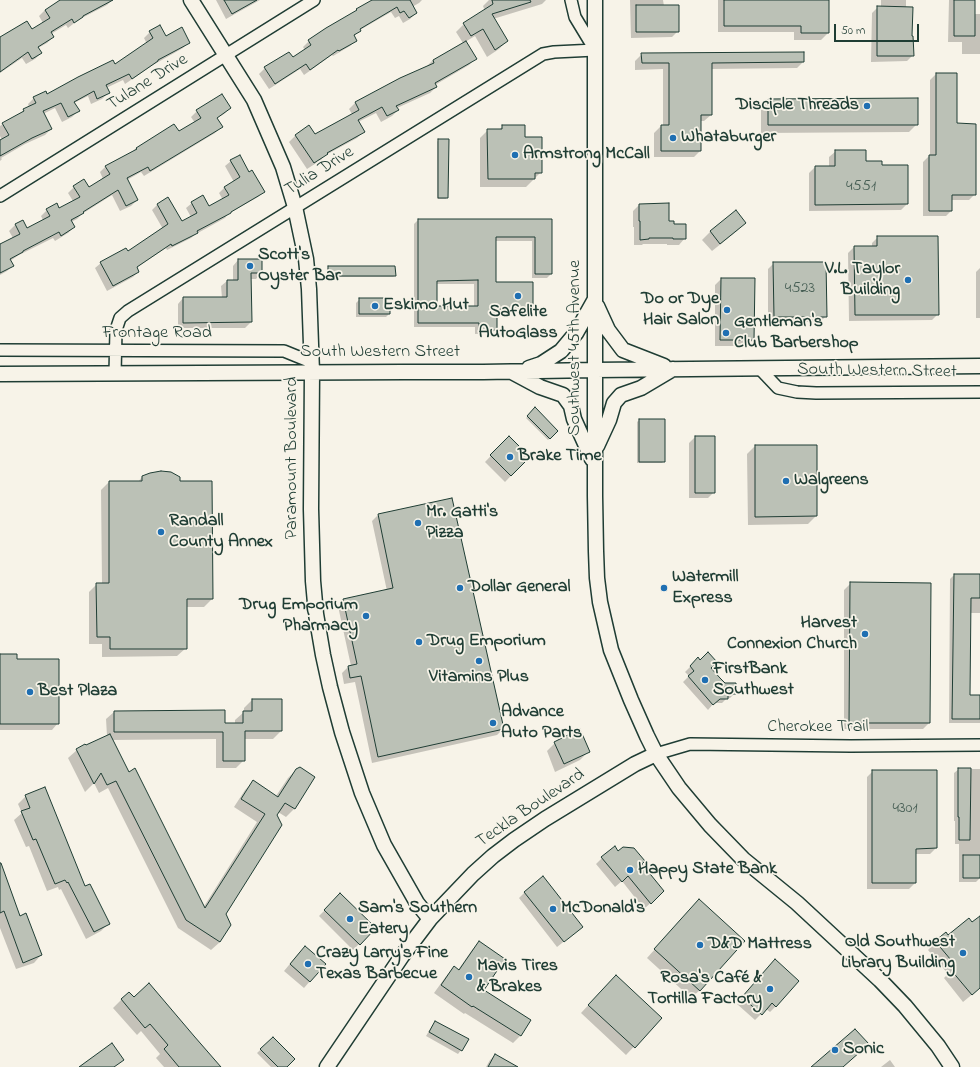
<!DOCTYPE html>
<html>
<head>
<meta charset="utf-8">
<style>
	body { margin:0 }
	#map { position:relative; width:980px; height:1067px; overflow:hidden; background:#f7f3e8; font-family:"Indie Flower",sans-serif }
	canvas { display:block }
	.scale { position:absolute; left:834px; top:24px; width:85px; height:18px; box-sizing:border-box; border:2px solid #1f3d34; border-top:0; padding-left:5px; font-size:12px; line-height:14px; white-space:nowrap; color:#1f3d34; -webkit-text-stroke:3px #f7f3e8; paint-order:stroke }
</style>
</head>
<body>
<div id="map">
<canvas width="980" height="1067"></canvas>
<div class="scale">50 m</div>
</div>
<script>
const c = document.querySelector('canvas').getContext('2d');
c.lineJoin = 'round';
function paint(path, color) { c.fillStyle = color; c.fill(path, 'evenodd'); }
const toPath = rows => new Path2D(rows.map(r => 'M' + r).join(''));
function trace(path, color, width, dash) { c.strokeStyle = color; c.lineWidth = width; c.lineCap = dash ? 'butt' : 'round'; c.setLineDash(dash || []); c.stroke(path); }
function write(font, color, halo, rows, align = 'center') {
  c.font = font + ' "Indie Flower",sans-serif'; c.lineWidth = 3.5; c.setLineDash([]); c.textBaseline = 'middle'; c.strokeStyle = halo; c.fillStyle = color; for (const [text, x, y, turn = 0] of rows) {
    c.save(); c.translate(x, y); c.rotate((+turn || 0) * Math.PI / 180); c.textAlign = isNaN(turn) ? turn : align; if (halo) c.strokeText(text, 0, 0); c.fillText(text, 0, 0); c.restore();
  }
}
const shadow = toPath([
	[62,0,112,0,107,5,78,20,68,28,66,25,51,34,53,37,47,43,38,48,41,53,35,59,26,64,22,58,0,73,0,39,32,31,43,23,39,16,45,10],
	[216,0,260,0,226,19],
	[374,0,422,0,419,3,412,7,416,13,410,19,403,23,399,16,395,18,391,12,360,30,353,37,356,41,350,46,333,56,332,55,304,75,300,69,269,89,259,74,265,68,292,59,305,50,303,47,309,41,326,29,353,13,357,10],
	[489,0,546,0,542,4,493,19,507,41,499,49,487,57,475,36,465,42,475,59,469,65,435,85,436,87,430,93,397,108,398,110,392,116,381,122,376,113,358,122,363,132,357,138,324,156,321,160,307,169,289,142,295,136,309,127,314,135,352,114,349,109,355,103,427,66,433,60,463,43,456,32,464,24,485,11,483,6],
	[630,0,663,0,664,6,678,31,672,37,631,38],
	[718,0,828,0,828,33,821,40,794,40,794,32,718,32],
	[881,0,906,0,906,8,911,37,913,55,907,61,871,62,872,13,878,7,881,7],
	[949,0,974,0,974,14,980,14,980,54,962,54,962,42,948,42],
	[150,32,166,37,189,42,183,48,153,65,125,84,123,80,106,88,108,93,102,99,91,104,88,96,74,103,78,111,72,117,62,122,55,108,43,114,51,129,45,135,25,144,1,158,2,159,0,161,0,141,2,140,0,136,0,126,3,124,18,115,24,110,29,107,28,104,34,98,47,96,114,65,147,44,144,38],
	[642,54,803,62,797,68,711,69,711,115,704,121,700,121,700,151,694,157,654,157,654,133,661,126,663,126,663,69,635,70,635,61],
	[936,74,956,74,956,124,975,194,969,200,951,200,951,211,946,216,923,216,923,162,929,156,930,156,930,80],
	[769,100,917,124,909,132,761,133,761,108],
	[230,108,224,114,216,119,221,127,215,133,144,176,141,172,127,180,137,200,131,206,120,211,112,195,82,214,77,219,71,222,74,227,68,233,55,241,53,238,19,255,10,261,13,265,7,271,0,275,0,246,13,238,9,231,15,225,23,221,27,229,43,220,41,216,47,210,59,210,73,201,68,193,74,187,89,188,103,179,100,172,106,166,133,151,136,148,178,133,195,123,191,117,197,111],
	[503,126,524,138,541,172,526,187,480,187,480,138,488,130,499,130],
	[438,140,447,197,446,199,437,199,437,142],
	[836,151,881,166,907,166,907,204,901,210,809,211,809,173,815,167,829,167,829,157],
	[231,161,249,173,263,192,258,197,228,214,225,218,196,234,191,238,167,250,166,248,136,268,138,272,133,277,107,291,95,268,101,263,128,253,163,229,152,210,157,205,167,198,181,222,191,217,186,208,192,203,209,207,223,200,219,193,224,188,234,182,225,166],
	[639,205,668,222,685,238,679,245,667,245,667,244,643,244,642,245,634,245,634,227,633,227,633,211],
	[736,211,745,222,737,231,712,251,702,240,710,232],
	[418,220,551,220,551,274,547,278,532,278,532,241,495,241,495,283,532,309,528,313,496,313,496,329,492,333,475,334,475,327,414,327,414,224],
	[436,284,474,284,474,307,436,307],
	[878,237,938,314,932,320,849,321,848,253,854,247,872,247,872,243],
	[238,260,261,260,261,273,256,279,250,279,251,322,245,328,178,328,178,304,183,298,222,298,221,286,227,281,233,281,233,266],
	[774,263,826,316,820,322,768,322,768,269],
	[328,267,395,276,393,277,327,277,327,269],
	[980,268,980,318,976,318,976,272],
	[721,279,754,279,753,340,747,346,715,346,715,285],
	[360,299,389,314,386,317,356,317,356,303],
	[535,409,557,431,548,440,526,418],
	[639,420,664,461,662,463,637,463,637,422],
	[509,437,529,457,505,482,485,462],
	[695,437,714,492,708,498,689,498,689,443],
	[755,446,816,516,808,524,748,525,747,454],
	[142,477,179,482,212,599,204,607,186,607,186,648,177,656,102,657,102,644,89,644,89,592,97,584,102,584,101,490,109,482,138,482],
	[378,515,503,729,497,735,372,763,355,682,344,684,342,673,348,667,351,666,338,606,344,600,387,591,372,521],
	[954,575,980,575,980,613,970,613,969,696,980,696,980,723,949,723,950,579],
	[850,584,929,723,923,729,844,729,844,590],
	[0,655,16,660,58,723,52,730,0,730],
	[700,661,710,668,735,693,730,698,727,698,722,703,714,703,708,710,683,682,689,676,685,672,693,664],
	[252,700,281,700,281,731,273,739,244,739,244,760,236,768,216,768,216,739,112,740,128,773,203,908,257,822,234,807,245,790,253,782,276,796,288,778,296,770,314,777,294,809,286,817,278,812,225,914,220,942,211,950,178,928,108,788,99,793,94,783,85,792,68,758,77,750,107,736,106,719,114,712,224,724,235,724,235,720,244,712,244,708],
	[555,743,588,752,580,760,555,772,547,751],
	[959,769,980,769,980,878,976,882,959,882,959,844,955,844,955,821,954,821,954,773],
	[873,771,936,848,930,854,915,854,915,883,909,889,867,889,867,777],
	[26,796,109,923,101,931,86,939,61,889,59,890,58,887,47,891,29,846,26,847,14,820,22,813,18,804],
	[618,852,641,864,657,897,644,909,622,881,615,887,596,864,602,858],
	[0,862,20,917,41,955,34,963,16,969,0,928],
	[525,892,576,932,557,947,519,898],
	[340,895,375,928,353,950,319,916],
	[691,909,700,990,691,998,647,958],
	[980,917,980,988,963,1002,944,978,948,974,928,950,936,942,948,937,972,924],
	[479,942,483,991,520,1036,513,1043,465,1013,464,1014,434,993,447,975,454,967,458,970,472,950],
	[299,953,325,964,304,988,284,971],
	[769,967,776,1006,770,1012,766,1009,755,1020,737,1004],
	[607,985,660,1019,626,1055,581,1013],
	[122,999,220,1067,164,1067,156,1058,160,1054,141,1031,137,1035,113,1008],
	[436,1022,461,1050,458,1054,426,1036,432,1026],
	[273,1038,285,1067,271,1067,257,1053],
	[495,1055,516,1067,486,1067,490,1060],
	[890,1060,895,1067,881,1067]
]);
const building = toPath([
	[60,0,113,0,83,16,83,17,74,23,72,19,51,32,54,37,38,47,42,53,32,59,28,52,0,72,0,37,27,21,32,29,50,18,45,10,60,0],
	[224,0,257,0,232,14,224,0],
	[372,0,410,0,417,13,409,18,404,11,400,13,397,7,360,29,361,31,354,35,357,41,339,51,338,50,310,70,306,64,275,84,264,67,289,52,293,57,311,45,308,40,326,28,357,10,356,9,372,0],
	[492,0,530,0,531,2,492,14,508,41,495,50,483,29,471,36,463,23,493,4,492,0],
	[724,0,829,0,829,33,801,33,801,26,724,26,724,0],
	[954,0,975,0,975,36,954,36,954,0],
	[636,5,679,5,679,32,636,32,636,5],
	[877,6,913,7,912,36,913,36,914,56,877,56,877,6],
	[160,25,166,36,182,27,190,43,158,60,158,61,132,79,129,74,106,85,110,93,97,99,94,91,74,102,80,111,68,117,61,103,43,111,52,129,32,138,0,156,0,140,9,135,2,123,24,111,23,109,36,103,33,97,46,91,47,94,78,77,113,60,115,64,153,38,149,31,160,25],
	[466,41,477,59,435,83,437,87,396,106,399,110,387,116,382,107,358,120,365,132,327,153,328,154,314,163,295,135,309,125,315,134,359,110,355,102,400,78,434,63,433,60,466,41],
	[804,52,804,62,712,63,712,115,701,115,701,151,661,151,661,125,669,125,669,63,642,63,641,53,804,52],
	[936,73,957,73,957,123,976,124,976,195,952,195,952,211,929,211,929,155,936,155,936,73],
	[222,94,231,108,217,118,223,127,150,171,148,167,127,178,138,200,126,206,118,190,83,212,84,213,71,220,75,227,61,236,59,232,23,251,23,252,10,259,14,266,0,273,0,244,20,234,15,224,23,220,27,228,50,216,46,209,57,203,59,208,80,197,73,186,84,179,89,187,110,174,105,166,137,149,136,148,174,124,179,131,201,118,196,110,222,94],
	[918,98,918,125,768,125,768,99,918,98],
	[502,125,525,125,525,137,542,137,542,173,535,173,535,179,488,179,487,129,502,129,502,125],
	[438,139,449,139,448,198,438,198,438,139],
	[835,150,866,150,866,161,882,161,882,165,908,165,908,204,815,205,815,166,835,166,835,150],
	[240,155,249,172,252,170,265,192,231,212,231,213,197,231,198,233,172,246,171,244,137,267,139,272,113,286,100,262,126,248,128,251,168,224,157,204,168,197,182,221,197,213,191,202,203,195,209,206,229,195,224,187,240,177,230,160,240,155],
	[669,203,669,221,674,221,674,224,686,224,686,239,673,239,673,238,649,238,649,239,640,240,640,221,639,221,639,204,669,203],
	[736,210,746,223,720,244,710,231,736,210],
	[418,219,552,219,552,274,535,274,535,237,496,237,496,282,533,282,533,309,497,309,497,330,479,330,479,323,418,323,418,219],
	[478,280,478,306,437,306,437,281,478,280],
	[877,236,938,236,939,315,855,315,854,246,877,246,877,236],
	[238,259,262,259,262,273,251,273,252,322,183,323,183,297,227,297,227,280,238,280,238,259],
	[773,262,826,262,827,317,774,317,773,262],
	[328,266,395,266,396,276,328,276,328,266],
	[721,278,755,278,754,340,720,340,721,278],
	[359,298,390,298,390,314,359,314,359,298],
	[535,407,558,431,550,439,527,416,535,407],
	[639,419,665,419,665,462,639,462,639,419],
	[509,436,530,457,511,476,490,455,509,436],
	[695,436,715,436,715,493,695,493,695,436],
	[755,445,817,445,817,516,755,517,755,445],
	[161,471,171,472,180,477,180,481,212,481,213,599,187,599,187,649,110,649,110,637,97,637,96,583,109,583,109,481,142,481,142,476,150,473,161,471],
	[452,498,504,729,378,757,361,676,350,678,348,666,357,664,343,599,393,588,378,514,452,498],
	[954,574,980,574,980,598,971,598,970,695,980,695,980,719,952,719,954,574],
	[850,582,931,583,930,723,849,723,850,582],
	[708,652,717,662,711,668,720,678,725,683,736,683,736,694,728,694,728,699,720,699,713,705,688,676,694,671,690,666,698,657,700,660,708,652],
	[0,654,17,654,17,659,59,659,59,724,0,724,0,654],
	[252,699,282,699,282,731,245,731,245,761,223,761,223,732,114,732,114,711,225,710,225,723,243,723,243,711,252,711,252,699],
	[580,729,590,752,564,764,554,742,580,729],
	[110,734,129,772,135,768,205,908,265,814,241,799,253,780,278,797,296,769,300,767,315,777,295,809,285,803,277,815,282,825,226,914,231,925,220,942,186,920,116,781,107,785,101,773,94,784,76,749,85,744,86,745,110,734],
	[958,768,971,768,970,840,959,840,959,817,958,817,958,768],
	[872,770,937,770,937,848,916,849,916,883,872,883,872,770],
	[45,787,85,886,90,884,110,924,94,932,68,882,67,883,65,880,55,884,36,839,33,840,21,811,30,808,25,795,45,787],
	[615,846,618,851,623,847,634,848,645,861,642,864,664,891,651,904,628,876,622,882,601,857,615,846],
	[963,855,980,855,980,878,963,878,963,855],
	[0,863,1,863,20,916,26,913,42,955,23,963,4,911,0,913,0,863],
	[543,876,583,927,564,942,524,892,543,876],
	[340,893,376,928,360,945,324,910,340,893],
	[699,899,745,941,700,991,654,949,699,899],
	[980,916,980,988,972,995,951,970,956,966,935,941,946,932,948,935,969,918,972,922,980,916],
	[479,941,505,959,484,990,531,1020,521,1036,473,1006,472,1007,441,985,454,966,459,970,479,941],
	[305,946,326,964,310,982,290,964,305,946],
	[775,959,799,981,776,1007,772,1003,762,1015,742,997,775,959],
	[616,975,662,1018,635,1048,588,1005,616,975],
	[149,983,194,1036,221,1067,179,1067,164,1049,168,1045,150,1024,145,1028,121,999,129,992,134,997,149,983],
	[435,1021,469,1039,462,1051,429,1032,435,1021],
	[855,1029,869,1044,843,1067,811,1067,855,1029],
	[273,1037,295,1059,287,1067,278,1067,260,1049,273,1037],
	[112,1043,124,1060,114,1067,79,1067,112,1043],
	[495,1054,518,1067,488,1067,495,1054]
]);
const minor = toPath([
	[0,196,314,0],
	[0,350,284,351,311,362],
	[759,368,778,388,797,392,816,393,980,392],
	[115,374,116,330,120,318,128,311,543,54,554,52,595,50,575,17,571,0],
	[656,754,690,744,851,746,980,745]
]);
const major = toPath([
	[191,0,254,100,283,167,295,207,306,259,309,289,312,372,311,509,313,581,316,614,323,655,330,687,342,732,362,793,384,845,417,903,430,919],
	[595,0,595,496,596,551,597,578,600,602,611,650,631,700,647,736,656,754,679,788,710,825,743,859,797,903,880,980,905,1006,938,1046,952,1067],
	[597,306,608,330,623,350,664,366],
	[529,368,541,364,561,351,576,333,594,301],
	[512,372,540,387,563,395,571,406,574,419,592,459],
	[0,374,404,372,483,372,595,370,980,366],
	[597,446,609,420,614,403,621,395,641,388,673,369],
	[327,1067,402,956,430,919,473,874,493,856,514,840,545,819,635,764,656,754]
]);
const markers = [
	[867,106,4,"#1f6fb2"],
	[673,138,4,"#1f6fb2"],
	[515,155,4,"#1f6fb2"],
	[250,266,4,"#1f6fb2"],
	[908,280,4,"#1f6fb2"],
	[518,296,4,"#1f6fb2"],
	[375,306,4,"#1f6fb2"],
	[727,310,4,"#1f6fb2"],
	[726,333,4,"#1f6fb2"],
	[510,457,4,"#1f6fb2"],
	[786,481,4,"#1f6fb2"],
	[418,523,4,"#1f6fb2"],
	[161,532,4,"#1f6fb2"],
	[460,588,4,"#1f6fb2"],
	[664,588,4,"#1f6fb2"],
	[366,616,4,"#1f6fb2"],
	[865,634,4,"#1f6fb2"],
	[419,642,4,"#1f6fb2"],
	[479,661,4,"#1f6fb2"],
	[705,680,4,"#1f6fb2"],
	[30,692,4,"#1f6fb2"],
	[493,723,4,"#1f6fb2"],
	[630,870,4,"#1f6fb2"],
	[553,909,4,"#1f6fb2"],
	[350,919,4,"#1f6fb2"],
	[700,945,4,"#1f6fb2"],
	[963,953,4,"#1f6fb2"],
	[308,964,4,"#1f6fb2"],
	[469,977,4,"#1f6fb2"],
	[770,989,4,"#1f6fb2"],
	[835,1050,4,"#1f6fb2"]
];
const numberNames = [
	["4551",861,187],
	["4523",800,289],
	["4301",905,809]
];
const streetNames = [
	["Tulane Drive",148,83,-32],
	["Tulia Drive",320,172,-32],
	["Frontage Road",157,334],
	["Southwest 45th Avenue",576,348,-90],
	["South Western Street",380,353],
	["South Western Street",877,372,1],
	["Paramount Boulevard",293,458,-90],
	["Cherokee Trail",818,728],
	["Teckla Boulevard",531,809,-34]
];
const poiNames = [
	["Disciple Threads",859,106,"right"],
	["Whataburger",681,138],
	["Armstrong McCall",523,155],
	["Scott's",258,256],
	["Oyster Bar",258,277],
	["V.L. Taylor",900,270,"right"],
	["Building",900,291,"right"],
	["Do or Dye",719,300,"right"],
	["Hair Salon",719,321,"right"],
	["Eskimo Hut",383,306],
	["Safelite",518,313,"center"],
	["AutoGlass",518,334,"center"],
	["Gentleman's",734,323],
	["Club Barbershop",734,344],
	["Brake Time",518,457],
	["Walgreens",794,481],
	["Mr. Gatti's",426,513],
	["Pizza",426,534],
	["Randall",169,522],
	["County Annex",169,543],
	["Watermill",672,578],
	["Express",672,599],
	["Dollar General",468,588],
	["Drug Emporium",358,606,"right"],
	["Pharmacy",358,627,"right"],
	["Harvest",857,624,"right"],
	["Connexion Church",857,645,"right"],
	["Drug Emporium",427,642],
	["FirstBank",713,670],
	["Southwest",713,691],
	["Vitamins Plus",479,678,"center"],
	["Best Plaza",38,692],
	["Advance",501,713],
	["Auto Parts",501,734],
	["Happy State Bank",638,870],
	["Sam's Southern",358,909],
	["Eatery",358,930],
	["McDonald's",561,909],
	["Old Southwest",955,943,"right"],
	["Library Building",955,964,"right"],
	["D&D Mattress",708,945],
	["Crazy Larry's Fine",316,954],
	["Texas Barbecue",316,975],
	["Mavis Tires",477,967],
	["& Brakes",477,988],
	["Rosa's Café &",762,979,"right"],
	["Tortilla Factory",762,1000,"right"],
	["Sonic",843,1050]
];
paint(shadow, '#0003');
paint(building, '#bbc1b6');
trace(building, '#1f3d34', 1);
trace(minor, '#1f3d34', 14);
trace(major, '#1f3d34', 17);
trace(minor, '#f7f3e8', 11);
trace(major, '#f7f3e8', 14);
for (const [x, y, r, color] of markers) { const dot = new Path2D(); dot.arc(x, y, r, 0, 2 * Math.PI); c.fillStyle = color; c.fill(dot); trace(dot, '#f7f3e8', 1.5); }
write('16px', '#465e54', null, numberNames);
write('18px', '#1f3d34', '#f7f3e8', streetNames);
write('bold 18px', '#1f3d34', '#f7f3e8', poiNames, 'left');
</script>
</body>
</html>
